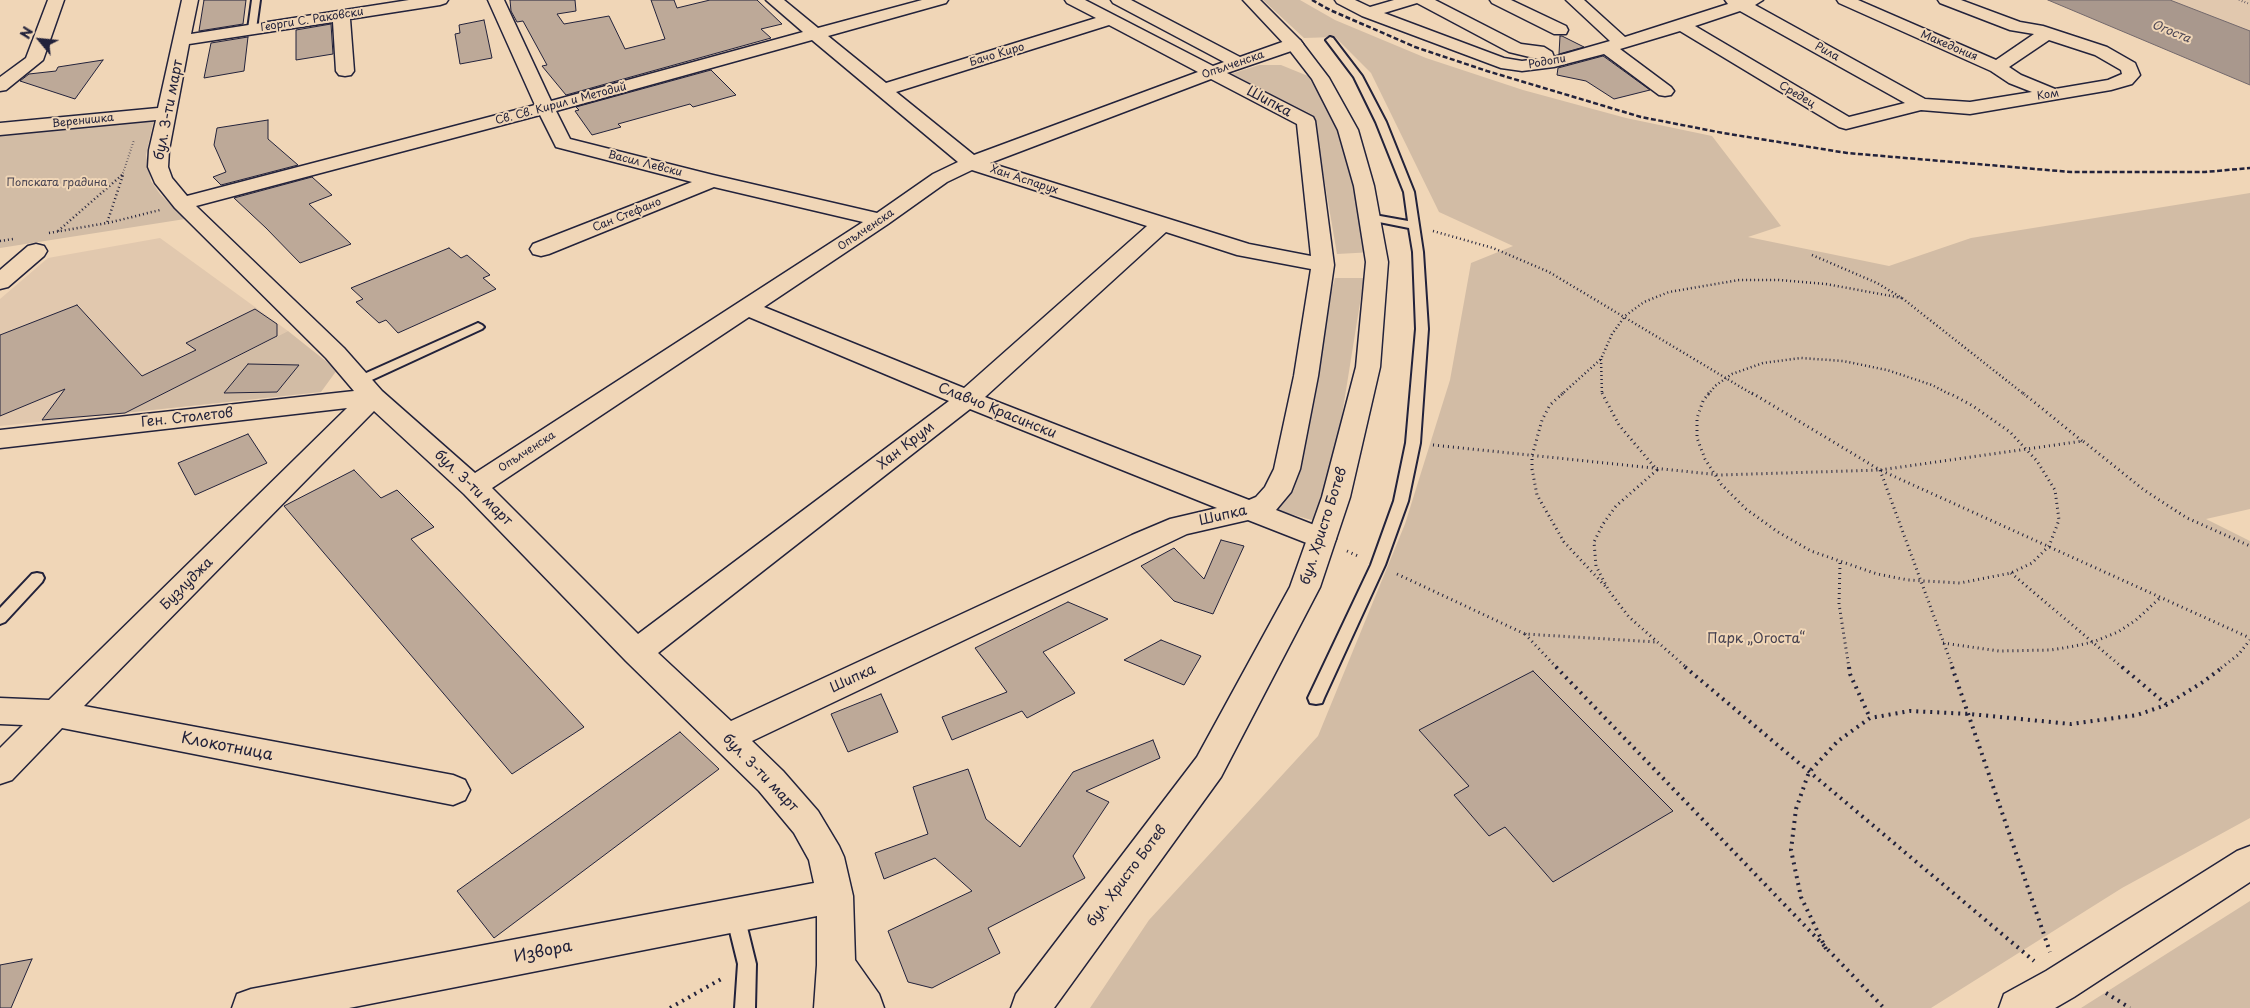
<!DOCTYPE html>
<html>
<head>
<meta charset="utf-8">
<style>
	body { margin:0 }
	#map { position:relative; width:2250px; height:1008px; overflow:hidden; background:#f0d6b7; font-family:"Playpen Sans",sans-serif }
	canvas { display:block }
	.north { position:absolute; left:15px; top:15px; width:50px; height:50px; -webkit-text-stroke:4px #f0d6b7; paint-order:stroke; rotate:298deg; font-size:14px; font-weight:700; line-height:20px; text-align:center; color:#22223b }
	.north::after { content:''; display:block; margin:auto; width:18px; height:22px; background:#22223b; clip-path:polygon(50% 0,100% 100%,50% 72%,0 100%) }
</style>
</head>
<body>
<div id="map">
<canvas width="2250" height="1008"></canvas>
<div class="north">N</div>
</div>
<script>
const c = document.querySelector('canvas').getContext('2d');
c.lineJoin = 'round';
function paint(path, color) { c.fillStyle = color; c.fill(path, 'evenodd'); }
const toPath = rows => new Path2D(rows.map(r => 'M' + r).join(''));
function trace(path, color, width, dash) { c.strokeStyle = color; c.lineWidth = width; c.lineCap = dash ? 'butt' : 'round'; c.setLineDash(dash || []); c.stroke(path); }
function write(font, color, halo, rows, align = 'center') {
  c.font = font + ' "Playpen Sans",sans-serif'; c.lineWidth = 4; c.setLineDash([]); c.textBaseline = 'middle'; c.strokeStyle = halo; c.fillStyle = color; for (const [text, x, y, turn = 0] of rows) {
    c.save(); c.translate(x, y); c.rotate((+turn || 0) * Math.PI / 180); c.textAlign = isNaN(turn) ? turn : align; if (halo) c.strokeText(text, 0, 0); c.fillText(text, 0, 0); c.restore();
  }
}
const built = toPath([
	[2091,0,2250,0,2250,64],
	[160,238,288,331,125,413,0,426,0,299,48,258]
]);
const green = toPath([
	[1263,0,1300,0,1335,20,1426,58,1523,90,1626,118,1712,136,1781,226,1748,237,1889,266,1971,238,2250,193,2250,509,2206,519,2250,541,2250,818,2122,888,1931,1008,1090,1008,1149,920,1318,736,1405,524,1450,380,1471,263,1513,246,1439,212,1371,73,1335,37,1304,38],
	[1259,65,1281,65,1308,76,1340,130,1374,252,1337,254,1314,120,1231,74],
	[154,119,146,155,151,181,160,194,185,219,0,248,0,131],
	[1335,278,1364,278,1333,471,1315,521,1273,509],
	[288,331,337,370,321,392,125,413],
	[2250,901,2250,1008,2081,1008]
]);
const water = toPath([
	[2048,0,2170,0,2250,31,2250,85,2048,0]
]);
const building = toPath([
	[204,0,246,0,243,24,199,31,204,0],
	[510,0,575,0,576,11,557,14,564,24,609,16,625,49,665,39,651,0,674,0,677,8,710,0,757,0,782,24,761,29,771,38,566,95,542,66,547,65,523,21,517,22,511,11,510,0],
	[484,20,492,58,460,64,455,34,460,33,459,25,484,20],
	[331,24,333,54,296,60,296,30,331,24],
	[1560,36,1562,36,1584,47,1559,54,1560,36],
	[248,37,244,71,204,78,211,43,248,37],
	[1603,56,1606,58,1650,90,1614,99,1586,81,1557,75,1558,68,1603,56],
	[103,60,75,99,20,81,29,74,56,71,58,67,103,60],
	[711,70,736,95,693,107,690,104,618,124,621,127,592,135,575,111,579,110,576,107,711,70],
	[268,120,268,139,298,165,221,185,213,177,226,172,214,145,217,128,268,120],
	[312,177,332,195,309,204,351,244,300,263,266,228,234,198,312,177],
	[449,248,461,258,467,255,490,275,483,278,496,289,398,333,386,320,379,323,356,302,363,299,351,288,449,248],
	[77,305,142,376,196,350,186,343,255,309,277,324,277,336,125,413,42,420,65,389,0,416,0,335,77,305],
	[248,364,299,365,277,392,224,393,248,364],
	[248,434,267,463,195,495,178,463,248,434],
	[354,470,381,498,397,490,434,527,411,539,584,727,512,774,284,506,354,470],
	[1221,540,1244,546,1213,614,1174,601,1141,566,1174,548,1204,579,1221,540],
	[1068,602,1108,619,1043,652,1075,693,1027,718,1022,711,952,740,942,717,1007,692,975,648,1068,602],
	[1161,640,1201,656,1184,685,1124,660,1161,640],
	[1533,671,1673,811,1553,882,1505,827,1489,836,1454,795,1469,786,1419,730,1533,671],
	[881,694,898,732,848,752,831,714,881,694],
	[680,732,719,769,494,938,457,891,680,732],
	[1153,740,1160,758,1086,791,1109,802,1073,856,1085,878,988,928,1000,953,932,988,908,982,888,931,972,891,935,858,884,879,875,853,928,834,913,787,968,769,986,819,1020,847,1073,772,1153,740],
	[32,959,11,1008,0,1008,0,965,32,959]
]);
const pathFar3 = toPath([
	[2239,0,2250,4],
	[121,176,123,174],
	[122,176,134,140]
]);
const pathFar2 = toPath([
	[108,223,160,210],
	[58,231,122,175],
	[1433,231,1493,248,1549,272,1754,395],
	[49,233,107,223,123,175],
	[0,241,13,239],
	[1812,255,1877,283,1902,298,2025,395],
	[1601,359,1602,395],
	[1561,395,1601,359,1612,334,1625,316,1644,302,1669,292,1739,280,1779,280,1826,284,1902,298],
	[1708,395,1715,386,1732,374,1763,363,1801,358,1843,361,1887,370,1932,385,1951,395]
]);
const pathFar1 = toPath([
	[1563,393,1550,405,1542,420,1532,456,1532,469,1537,495,1564,542,1606,587],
	[1602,393,1619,425,1657,470,1616,506,1603,524,1594,542,1596,566,1609,591,1629,617,1687,668],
	[1709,393,1703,401,1697,418,1697,438,1705,459,1721,484,1746,509,1778,532,1811,551,1877,574,1908,580,1960,583,2011,573,2032,563,2049,546,2059,520,2055,490,2037,461,2010,432,1973,406,1949,393],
	[1752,393,1880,470,2083,441,2144,490,2187,518,2250,546],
	[2023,393,2082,441],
	[1433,445,1720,475,1880,470,2250,638],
	[1880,470,1953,668],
	[1347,551,1360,557],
	[1840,563,1839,604,1849,668],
	[2011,573,2123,668],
	[1397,574,1525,634,1656,642],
	[1525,634,1557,668],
	[1943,643,1999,651,2051,650,2075,646,2093,642,2118,632,2136,620,2161,597],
	[2221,668,2238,655,2250,640]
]);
const path = toPath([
	[1556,667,1884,1008],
	[1685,667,2034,961],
	[1849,667,1850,674,1870,718],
	[1952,667,2050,952],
	[2122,667,2166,704],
	[1826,949,1801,897,1791,850,1796,809,1809,772,1838,741,1870,718,1910,711,1970,714,2071,724,2137,715,2166,705,2203,682,2223,667],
	[2106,993,2130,1008],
	[670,1008,723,978]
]);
const service = toPath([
	[252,0,260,0,256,29,252,32,248,29,252,0],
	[1330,37,1333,38,1362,76,1386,122,1414,192,1423,252,1428,329,1420,443,1408,501,1385,565,1324,698,1322,703,1316,704,1310,703,1308,698,1371,565,1394,501,1406,443,1416,329,1413,252,1409,228,1369,220,1364,217,1369,214,1408,221,1404,192,1376,122,1354,77,1326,40,1330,37],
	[478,323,482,325,484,327,482,329,363,384,355,384,353,381,355,378,478,323],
	[37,573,42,574,44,578,42,582,5,622,0,624,0,608,32,574,37,573],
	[735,906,742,909,744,915,756,964,755,1008,735,1008,738,964,726,915,728,909,735,906]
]);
const minor = toPath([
	[48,0,64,0,43,60,6,90,0,91,0,77,26,58,48,0],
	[182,0,198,0,191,34,409,0,448,0,446,3,440,5,350,19,354,71,351,75,345,76,339,75,336,71,333,22,189,44,169,150,168,167,172,178,187,196,535,105,488,0,504,0,551,101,803,32,766,0,784,0,818,28,922,0,948,0,946,3,828,36,886,83,1096,18,1067,3,1065,0,1085,0,1213,66,1224,62,1113,3,1111,0,1131,0,1240,57,1288,40,1300,40,1303,44,1300,48,1227,73,1313,117,1315,121,1334,265,1318,376,1300,469,1291,492,1276,510,1332,532,1336,539,1332,546,1322,549,1248,520,1187,534,752,741,783,771,818,811,839,846,844,857,853,896,855,960,879,994,884,1008,814,1008,817,965,817,916,349,1008,232,1008,237,994,251,989,814,883,809,860,794,833,759,791,626,661,464,494,374,411,84,706,453,775,465,780,470,790,465,800,453,805,62,728,12,780,0,784,0,748,23,725,0,724,0,698,49,700,347,408,0,448,0,430,354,391,326,358,175,208,155,183,148,167,149,150,156,120,0,135,0,123,158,108,182,0],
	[1109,25,1198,72,974,155,896,92,1109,25],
	[812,40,958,162,933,174,877,213,713,175,570,139,556,111,812,40],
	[1211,79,1297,124,1311,256,1249,244,990,163,1211,79],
	[540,115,556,147,692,182,533,244,530,249,533,254,541,256,549,254,714,187,863,222,475,473,382,391,344,348,196,206,540,115],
	[972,170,1147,226,964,388,764,307,888,224,947,182,972,170],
	[1166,232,1237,255,1311,269,1294,376,1274,469,1265,487,1256,497,1249,500,985,397,1166,232],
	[749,317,949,401,638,634,492,488,749,317],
	[970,409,1217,508,1170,519,1132,535,731,721,658,653,970,409],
	[1335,0,1355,0,1370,7,1394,0,1435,0,1521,44,1544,47,1552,52,1554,57,1610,41,1566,0,1584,0,1625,37,1728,4,1725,0,1763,0,1755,5,1925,99,1970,102,2032,92,2009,83,1991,71,1839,3,1837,0,1858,0,1996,60,2034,34,2010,30,1940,3,1938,0,1961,0,2020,22,2043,26,2107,47,2135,63,2140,75,2132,84,2111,90,1970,114,1921,110,1846,129,1839,127,1680,31,1620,49,1671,87,1674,91,1671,95,1665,96,1659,95,1604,54,1554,67,1522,71,1501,68,1362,16,1337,3,1335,0],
	[1417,3,1509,52,1538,59,1522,61,1504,58,1384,13,1417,3],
	[1740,11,1905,103,1849,117,1695,26,1740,11],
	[2049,40,2095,55,2121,70,2122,74,2108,80,2055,89,2021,75,2009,67,2049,40],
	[1490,0,1511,0,1566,26,1568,30,1566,34,1554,34,1492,3,1490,0],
	[36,244,44,246,47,251,44,256,8,287,0,289,0,270,28,246,36,244],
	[2250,846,2250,882,2074,997,2055,1008,1999,1008,2004,994,2046,971,2237,851,2250,846]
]);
const tertiary = toPath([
	[1243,0,1260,0,1300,40,1329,78,1358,130,1374,186,1388,262,1380,367,1350,497,1320,587,1221,777,1054,1008,1011,1008,1016,994,1197,757,1290,587,1322,497,1356,367,1366,262,1354,186,1338,130,1312,79,1288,48,1243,0]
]);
const rail = toPath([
	[1312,0,1330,10,1415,47,1487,71,1641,117,1723,133,1847,153,2071,172,2205,172,2250,168]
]);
const farStreetnames = [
	["Георги С. Раковски",312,20,-9],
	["Македония",1949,46,23],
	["Рила",1827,52,29],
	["Бачо Киро",997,55,-17],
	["Родопи",1547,62,-10],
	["Опълченска",1233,65,-19],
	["Средец",1797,95,31],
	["Ком",2048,95,-9],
	["Св. Св. Кирил и Методий",561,104,-15],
	["Веренишка",83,121,-6],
	["Васил Левски",645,164,14],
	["Хан Аспарух",1024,180,18],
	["Сан Стефано",627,215,-22],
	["Опълченска",866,230,-34],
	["Опълченска",527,452,-33]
];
const farParknames = [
	["Попската градина",57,183]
];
const farWaternames = [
	["Огоста",2171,32,22]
];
const streetNames = [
	["Шипка",1269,102,28],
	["бул. 3-ти март",169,110,-79],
	["Славчо Красински",997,411,22],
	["Ген. Столетов",187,418,-6],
	["Хан Крум",906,446,-38],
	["бул. 3-ти март",473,488,44],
	["Шипка",1223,516,-13],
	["бул. Христо Ботев",1324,526,-72],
	["Бузлуджа",187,584,-45],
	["Шипка",853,679,-25],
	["бул. 3-ти март",760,773,46],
	["бул. Христо Ботев",1127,876,-53]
];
const parkNames = [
	["Парк „Огоста“",1756,639]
];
const nearStreetnames = [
	["Клокотница",227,747,11],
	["Извора",543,952,-11]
];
paint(built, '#e1c8ae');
paint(green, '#d2bca5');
paint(water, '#a9988d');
trace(water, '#73696c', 1);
paint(building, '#bda998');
trace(building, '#22223b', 1);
trace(service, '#22223b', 4);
trace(minor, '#22223b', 3);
trace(tertiary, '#22223b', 3);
trace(pathFar3, '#22223b', 2, [0.5, 2.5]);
trace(pathFar2, '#22223b', 2.5, [1, 3]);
trace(pathFar1, '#22223b', 3, [1, 4]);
trace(path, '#22223b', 4, [2, 5]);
paint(service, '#f0d6b7');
paint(minor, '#f0d6b7');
paint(tertiary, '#f0d6b7');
trace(rail, '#22223b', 2.5, [5, 2.5]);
write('11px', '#22223b', '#f0d6b7', farStreetnames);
write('11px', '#454150', '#f0d6b7', farParknames);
write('italic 12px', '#4a4554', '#f0d6b7', farWaternames);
write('14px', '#22223b', '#f0d6b7', streetNames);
write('14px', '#454150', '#f0d6b7', parkNames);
write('16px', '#22223b', '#f0d6b7', nearStreetnames);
</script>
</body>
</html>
